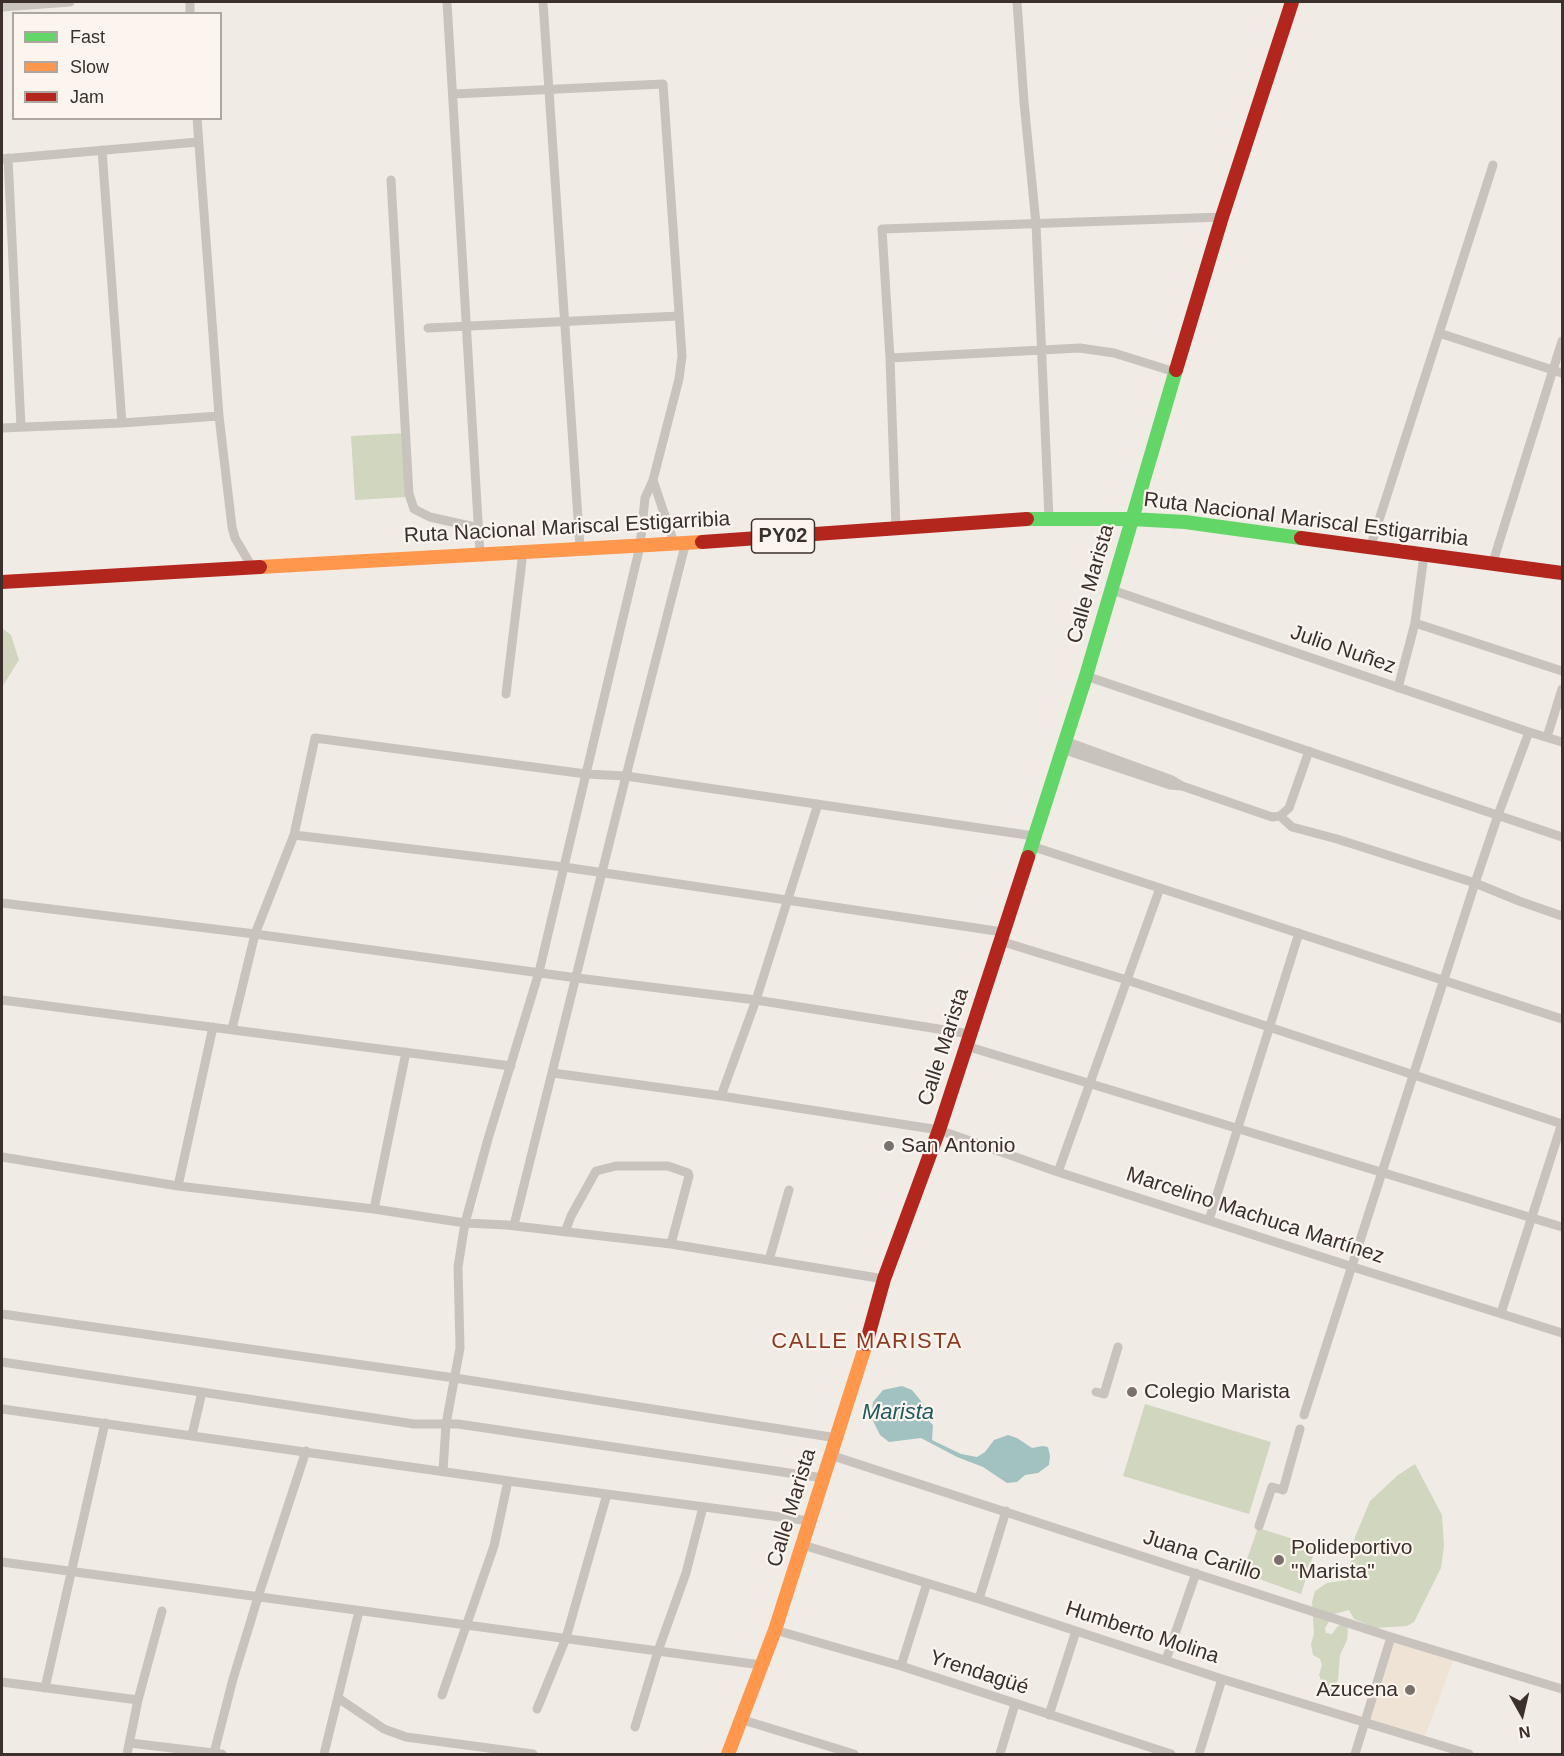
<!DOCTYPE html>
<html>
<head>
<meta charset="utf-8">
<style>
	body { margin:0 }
	#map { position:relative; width:1564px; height:1756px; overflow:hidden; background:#f0ebe5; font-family:Arial,sans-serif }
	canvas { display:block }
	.frame { position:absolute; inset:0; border:3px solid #3b302b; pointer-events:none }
	.legend { position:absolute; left:12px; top:12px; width:210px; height:108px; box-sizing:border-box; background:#fbf5ee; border:2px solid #aea6a0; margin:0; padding:8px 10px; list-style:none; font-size:18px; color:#3b302b }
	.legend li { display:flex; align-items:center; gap:12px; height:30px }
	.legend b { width:30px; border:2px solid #aea6a0 }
	.north { position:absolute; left:1492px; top:1684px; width:60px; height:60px; -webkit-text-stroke:4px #fbf5ee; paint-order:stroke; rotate:172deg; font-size:16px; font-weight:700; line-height:24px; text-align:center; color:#3b302b }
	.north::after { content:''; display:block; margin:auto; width:21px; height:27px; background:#3b302b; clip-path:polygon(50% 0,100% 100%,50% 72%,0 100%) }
</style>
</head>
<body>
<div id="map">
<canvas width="1564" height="1756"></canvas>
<div class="frame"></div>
<ul class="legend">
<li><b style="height:8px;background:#63d668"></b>Fast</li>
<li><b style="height:8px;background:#ff974d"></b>Slow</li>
<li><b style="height:8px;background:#b3261e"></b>Jam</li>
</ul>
<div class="north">N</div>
</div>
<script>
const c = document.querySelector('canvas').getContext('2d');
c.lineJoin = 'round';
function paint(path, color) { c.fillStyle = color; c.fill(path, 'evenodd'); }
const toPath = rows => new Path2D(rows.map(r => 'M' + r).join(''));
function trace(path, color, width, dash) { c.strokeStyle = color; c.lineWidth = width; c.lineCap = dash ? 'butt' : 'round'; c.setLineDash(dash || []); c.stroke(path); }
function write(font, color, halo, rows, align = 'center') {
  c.font = font + ' Arial,sans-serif'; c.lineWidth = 4.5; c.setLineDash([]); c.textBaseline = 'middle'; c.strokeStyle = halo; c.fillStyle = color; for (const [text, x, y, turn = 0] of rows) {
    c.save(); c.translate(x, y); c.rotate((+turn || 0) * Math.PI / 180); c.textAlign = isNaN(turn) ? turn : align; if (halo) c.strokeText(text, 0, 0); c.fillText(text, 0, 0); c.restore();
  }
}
const green = toPath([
	[405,433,408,497,355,500,351,436],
	[2,628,11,635,19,660,2,687],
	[1145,1404,1271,1442,1249,1514,1123,1476],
	[1415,1464,1442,1515,1444,1546,1441,1568,1414,1622,1407,1626,1375,1628,1354,1619,1349,1610,1334,1614,1325,1628,1326,1633,1332,1634,1338,1626,1346,1624,1348,1629,1347,1640,1340,1655,1338,1680,1333,1690,1329,1693,1325,1689,1319,1675,1322,1665,1320,1659,1313,1655,1311,1644,1314,1634,1312,1602,1315,1591,1327,1583,1348,1580,1355,1537,1370,1501,1398,1475],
	[1258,1528,1316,1546,1301,1594,1242,1573]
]);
const plaza = toPath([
	[1394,1637,1454,1659,1424,1738,1368,1720]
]);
const water = toPath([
	[902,1386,912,1390,925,1406,928,1420,933,1425,932,1440,961,1454,977,1457,985,1452,994,1440,1008,1435,1017,1438,1032,1448,1043,1446,1048,1447,1050,1456,1049,1465,1038,1473,1025,1475,1017,1482,1007,1483,983,1467,957,1457,921,1438,889,1442,880,1435,871,1417,873,1402,883,1390]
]);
const street = toPath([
	[190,2,190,14],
	[447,2,480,554],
	[543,2,580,548],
	[1017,2,1024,102,1036,224,1049,518],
	[2,7,70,2],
	[197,118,219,416,232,527,235,538,252,567],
	[102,150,122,423],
	[8,158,21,427],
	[2,159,198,142],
	[391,180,409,494,414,509,430,517,479,528],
	[428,328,679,316],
	[1439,333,1562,373],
	[890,358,1080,348,1114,353,1175,372],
	[2,428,122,423,219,416],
	[653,480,674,543],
	[896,528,890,358,882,229,1222,217],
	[1370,548,1493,165],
	[1492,565,1562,341],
	[1112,590,1529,732,1562,742],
	[1415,623,1562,671],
	[1086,676,1562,837],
	[1398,688,1415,623,1424,555],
	[506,694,523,552],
	[1547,737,1562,689],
	[1062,749,1170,785,1182,786,1172,780,1065,741],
	[1182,786,1272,817,1280,816,1289,808,1309,751],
	[1280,816,1292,827,1337,839,1475,883,1519,901,1562,916],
	[294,835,564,867,1003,932],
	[1031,846,1562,1019],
	[2,903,255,934,577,978,756,1000,970,1034],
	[1000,941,1127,980,1562,1124],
	[2,1000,511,1066],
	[232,1029,255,934,294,835,315,738,586,774,626,776,1034,836],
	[966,1046,1562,1227],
	[553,1073,721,1096,939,1130,1058,1172,1353,1267,1562,1333],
	[721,1096,756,1000,818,804],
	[2,1157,178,1186,374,1209,465,1223,507,1225,671,1244,884,1279],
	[1058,1172,1160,888],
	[178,1186,213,1027],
	[374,1209,406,1052],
	[1209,1220,1299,933],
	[514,1225,626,776,686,542],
	[565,1232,571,1216,596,1171,616,1166,668,1166,688,1173,689,1176,671,1244],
	[769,1260,789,1190],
	[1501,1313,1562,1123],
	[2,1314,455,1378,837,1438],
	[2,1362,414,1424,458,1424,823,1478],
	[1096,1392,1104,1394,1118,1347],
	[2,1409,516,1482,810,1521],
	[1304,1415,1475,883,1498,815,1529,732],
	[192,1435,202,1392],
	[830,1455,1391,1637,1562,1689],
	[443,1471,446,1424,460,1348,458,1267,465,1223,488,1139,539,972,640,546,645,498,653,480,679,379,682,356,663,84,454,94],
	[1259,1526,1272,1487,1283,1490,1300,1429],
	[803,1545,979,1599,1222,1679,1469,1754],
	[2,1562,761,1665],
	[979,1599,1006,1511],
	[775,1630,901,1666,1171,1754],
	[1166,1660,1196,1573],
	[901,1666,927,1583],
	[2,1682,138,1700],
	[45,1688,105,1423],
	[442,1695,494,1546,508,1481],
	[338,1698,384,1729,406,1737,533,1754],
	[537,1709,566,1638,607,1494],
	[1049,1715,1076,1631],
	[740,1719,854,1754],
	[635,1727,658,1651,686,1573,703,1507],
	[130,1743,222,1754],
	[214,1753,233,1679,258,1597,306,1451],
	[127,1754,138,1700,162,1611],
	[324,1754,359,1611],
	[1000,1754,1015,1704],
	[1199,1754,1222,1679],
	[1355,1754,1391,1637]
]);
const fast = toPath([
	[1027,519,1132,519,1185,522,1301,538],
	[1028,857,1086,676,1176,370]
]);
const slow = toPath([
	[260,567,702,542],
	[728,1754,775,1630,866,1344]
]);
const jam = toPath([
	[1176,370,1222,217,1292,2],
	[1301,538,1562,573],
	[702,542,1027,519],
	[2,582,260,567],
	[866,1344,884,1279,939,1130,1028,857]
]);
const markers = [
	[889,1146,6,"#7a716c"],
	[1132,1392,6,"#7a716c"],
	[1279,1560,6,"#7a716c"],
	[1410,1690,6,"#7a716c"]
];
const shields = [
	[783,536,63]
];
const shieldNames = [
	["PY02",783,536]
];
const streetNames = [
	["Ruta Nacional Mariscal Estigarribia",1306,520,7],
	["Ruta Nacional Mariscal Estigarribia",567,528,-3],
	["Calle Marista",1091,584,-74],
	["Julio Nuñez",1343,650,19],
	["Calle Marista",944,1047,-72],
	["Marcelino Machuca Martínez",1255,1216,18],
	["Calle Marista",792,1508,-73],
	["Juana Carillo",1202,1556,18],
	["Humberto Molina",1142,1633,18],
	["Yrendagüé",979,1673,18]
];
const poiNames = [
	["San Antonio",901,1146],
	["Colegio Marista",1144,1392],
	["Polideportivo",1291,1548],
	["\"Marista\"",1291,1572],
	["Azucena",1398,1690,"right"]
];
const neighbourhoodNames = [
	["CALLE MARISTA",867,1342]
];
const waterNames = [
	["Marista",898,1413]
];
paint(green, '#d1d6bf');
paint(plaza, '#eee3d5');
paint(water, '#a1c2c1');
trace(street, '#c9c3be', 9);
trace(fast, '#63d668', 14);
trace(slow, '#ff974d', 14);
trace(jam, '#b3261e', 14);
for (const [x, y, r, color] of markers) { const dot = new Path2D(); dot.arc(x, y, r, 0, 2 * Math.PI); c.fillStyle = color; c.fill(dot); trace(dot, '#fbf5ee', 2); }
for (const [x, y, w] of shields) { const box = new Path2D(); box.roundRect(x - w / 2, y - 17, w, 34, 4.5); c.fillStyle = '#fbf5ee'; c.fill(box); trace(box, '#3b302b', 1.5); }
write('bold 20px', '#3b302b', null, shieldNames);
write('21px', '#3b302b', '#fbf5ee', streetNames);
write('21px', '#3b302b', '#fbf5ee', poiNames, 'left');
c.letterSpacing = '1.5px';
write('22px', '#8c3b22', '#fbf5ee', neighbourhoodNames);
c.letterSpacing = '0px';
write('italic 22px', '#1f5a5e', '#fbf5ee', waterNames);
</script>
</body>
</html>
